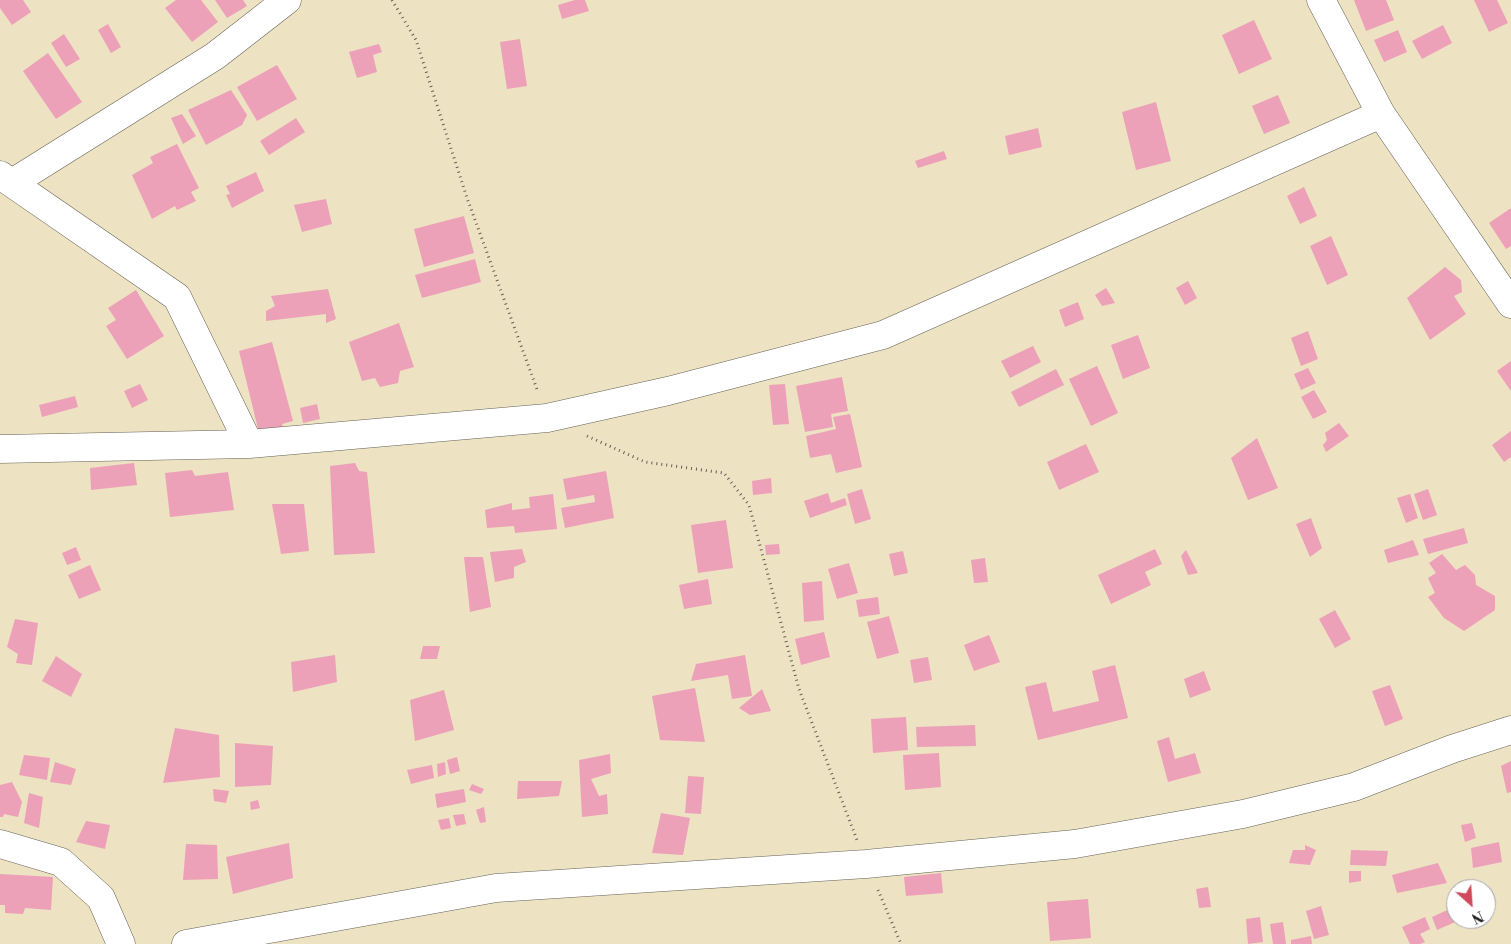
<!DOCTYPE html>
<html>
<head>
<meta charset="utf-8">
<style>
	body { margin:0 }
	#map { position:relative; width:1511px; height:944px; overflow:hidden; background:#ede2c2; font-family:"Libre Bodoni",serif }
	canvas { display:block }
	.north { position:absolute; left:1446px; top:879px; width:50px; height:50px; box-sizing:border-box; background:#fff; border:1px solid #a4a4a4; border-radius:50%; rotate:154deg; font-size:14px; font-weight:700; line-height:20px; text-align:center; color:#1c1c1c }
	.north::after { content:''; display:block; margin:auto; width:18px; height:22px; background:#d1495b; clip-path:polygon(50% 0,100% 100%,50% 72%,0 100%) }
</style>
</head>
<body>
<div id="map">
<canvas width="1511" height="944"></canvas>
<div class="north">N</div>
</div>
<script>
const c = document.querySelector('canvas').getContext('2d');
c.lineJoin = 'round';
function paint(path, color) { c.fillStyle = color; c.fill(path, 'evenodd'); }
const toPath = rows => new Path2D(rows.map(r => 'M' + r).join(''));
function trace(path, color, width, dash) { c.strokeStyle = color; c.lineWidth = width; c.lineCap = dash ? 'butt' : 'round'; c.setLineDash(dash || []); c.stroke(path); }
const building = toPath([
	[0,0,23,0,31,12,12,25,0,8],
	[176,0,201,0,218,22,192,42,165,8],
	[215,0,243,0,247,6,227,18],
	[575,0,585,0,589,11,562,19,558,5],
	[1354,0,1386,0,1394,20,1366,31],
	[1474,0,1497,0,1508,23,1489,32],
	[1254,20,1272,59,1239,74,1222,35],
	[108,24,121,47,111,53,98,30],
	[1443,25,1452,43,1422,59,1412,41],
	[1398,30,1407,52,1384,62,1374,40],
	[64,34,80,59,66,67,51,43],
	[520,39,527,86,507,89,500,42],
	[379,44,382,52,373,55,377,72,357,78,349,52],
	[48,53,82,102,56,119,23,71],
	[277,65,297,99,257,121,237,87],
	[231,90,247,115,242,125,206,145,188,110],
	[1278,95,1290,123,1264,134,1252,106],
	[1156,102,1171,161,1136,170,1122,112],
	[182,114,196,136,183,144,171,118],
	[296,118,305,132,269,155,260,141],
	[1038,128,1042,147,1009,155,1005,136],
	[177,144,199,188,191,192,196,201,177,210,175,206,152,219,132,175,153,163,150,157],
	[944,151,947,159,918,168,915,161],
	[256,172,264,191,232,208,226,195,230,194,226,186],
	[1304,187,1317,216,1300,224,1287,196],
	[326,199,332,224,302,232,294,205],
	[1511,208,1511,246,1506,249,1489,223],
	[464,216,474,253,424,267,414,229],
	[1331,236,1348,275,1327,285,1310,246],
	[475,259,481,282,422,298,415,275],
	[1445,267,1461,280,1462,292,1454,296,1466,314,1430,340,1407,298],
	[1188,281,1197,298,1185,305,1176,288],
	[1106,288,1115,303,1102,306,1095,295],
	[328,289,336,319,326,323,326,314,266,321,266,311,275,306,271,296],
	[136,290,164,336,127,359,106,326,116,320,108,308],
	[1078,302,1084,319,1065,327,1059,310],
	[399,323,414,367,400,371,398,383,380,387,375,378,362,381,349,342],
	[1308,331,1318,359,1301,366,1291,338],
	[1138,335,1150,368,1123,379,1111,345],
	[272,342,293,421,282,424,284,432,260,437,239,351],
	[1033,346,1041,362,1010,378,1001,361],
	[1511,361,1511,391,1497,371],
	[1097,366,1118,413,1091,426,1069,379],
	[1308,368,1316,383,1301,390,1294,374],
	[1056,369,1064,385,1019,407,1011,392],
	[842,377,848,411,831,414,833,427,805,432,796,386],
	[140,384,148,400,132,408,124,391],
	[785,384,789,424,773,425,769,385],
	[1314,390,1327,412,1313,419,1301,397],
	[75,396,78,407,42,417,39,405],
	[317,404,320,419,303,423,300,408],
	[850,414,862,467,836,473,831,454,810,458,806,436,836,429,833,417],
	[1339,423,1349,436,1326,452,1323,445,1327,440,1325,433],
	[1511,431,1511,457,1504,462,1492,445],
	[1257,438,1278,488,1248,500,1231,458],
	[1086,444,1099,472,1059,490,1047,462],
	[134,463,137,485,91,490,90,468],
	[355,463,359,471,367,472,375,553,334,555,330,466],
	[192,470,195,476,228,472,234,510,170,517,165,473],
	[606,471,614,518,565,528,561,508,595,502,594,495,567,500,563,479],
	[771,478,772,493,753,495,752,481],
	[862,489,871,519,855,524,847,494],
	[1428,489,1437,515,1423,520,1414,494],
	[828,493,831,503,845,498,847,505,810,518,804,501],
	[553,494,557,529,515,533,514,526,487,528,485,510,512,503,512,510,530,508,529,497],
	[1410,494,1418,518,1406,523,1397,498],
	[272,504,304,504,309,551,281,554],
	[1311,518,1322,548,1310,557,1296,524],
	[726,520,733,568,698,573,691,525],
	[1464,528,1468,543,1428,554,1423,539],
	[1413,540,1419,555,1388,563,1384,550],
	[779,544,780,554,766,555,765,545],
	[76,547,81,560,67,565,62,553],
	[522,549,526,562,514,567,514,578,495,582,490,552],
	[1155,549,1162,564,1145,572,1151,585,1111,604,1098,575],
	[1186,550,1198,573,1188,575,1181,556],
	[903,551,908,573,894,576,889,554],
	[1442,554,1456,570,1465,565,1475,575,1476,585,1495,596,1495,610,1464,631,1444,618,1428,597,1435,593,1428,578,1436,573,1429,563],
	[464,557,483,557,491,607,470,612],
	[985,558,988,582,974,583,971,560],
	[849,563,858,593,837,599,828,569],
	[90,565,101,590,79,599,68,575],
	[708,579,712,604,684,609,679,585],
	[822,581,824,620,804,622,802,583],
	[878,597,880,614,859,617,856,600],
	[1335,610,1351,639,1335,648,1319,619],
	[889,616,899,653,877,659,867,622],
	[15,619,38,623,32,665,16,663,18,654,7,647],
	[824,632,830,657,801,665,795,639],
	[989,635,1000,662,974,671,964,645],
	[423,646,440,646,437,659,420,659],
	[335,655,337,682,293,692,291,662],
	[745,655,752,696,732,699,728,675,691,681,696,664],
	[56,656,82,674,71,697,42,681],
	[928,657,932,680,914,683,910,660],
	[1115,665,1128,718,1038,740,1025,687,1046,682,1053,712,1099,701,1092,671],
	[1204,671,1211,690,1190,698,1184,679],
	[1390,685,1403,719,1385,726,1372,691],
	[695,688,705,742,660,740,652,696],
	[762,689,771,711,750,715,739,708],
	[444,690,454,730,415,741,410,700],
	[906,717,908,750,873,753,871,719],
	[975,725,976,746,917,747,916,727],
	[175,728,219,735,220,777,163,783],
	[1169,737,1175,759,1195,753,1201,773,1168,782,1157,741],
	[235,743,273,746,271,785,235,787],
	[939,753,941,787,905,790,903,755],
	[610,754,611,773,591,779,599,796,607,794,608,814,582,817,579,760],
	[24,755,50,758,47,780,19,775],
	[457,757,460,771,450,774,447,760],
	[1511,761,1511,792,1507,793,1501,766],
	[55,762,76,769,71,785,50,782],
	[445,762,446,774,438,777,437,764],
	[432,765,434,778,411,784,407,770],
	[688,776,704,777,701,814,685,813],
	[518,781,562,781,559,796,517,799],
	[12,782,22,802,18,817,4,814,3,817,0,817,0,785],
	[472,784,484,789,481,794,469,790],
	[213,789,229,791,226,803,214,801],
	[464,789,466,802,437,808,435,794],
	[29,793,43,797,39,828,24,823],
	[258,800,260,808,251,810,250,802],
	[484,807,486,822,480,823,476,810],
	[661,813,690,818,683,855,652,853],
	[464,814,466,824,456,826,453,815],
	[449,818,451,828,441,830,438,820],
	[86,821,110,825,105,849,76,842],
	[1472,823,1476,838,1465,842,1461,825],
	[1499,842,1502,862,1473,868,1471,848],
	[289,843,293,878,233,894,226,857],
	[186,844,217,845,218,879,183,880],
	[1305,845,1316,850,1310,865,1289,863,1293,850,1305,850],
	[1351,850,1388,851,1386,866,1350,865],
	[1438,863,1447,883,1397,893,1392,875],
	[1349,871,1361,871,1361,881,1349,883],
	[941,873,943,893,906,896,904,877],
	[0,874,53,877,51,910,25,908,23,914,5,913,5,905,0,905],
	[1208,887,1211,907,1199,908,1196,889],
	[1088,899,1091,938,1050,941,1047,902],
	[1321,906,1329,935,1314,939,1306,911],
	[1456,906,1456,919,1462,919,1437,930,1432,917],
	[1260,917,1263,942,1248,944,1246,919],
	[1425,917,1430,929,1420,934,1425,942,1420,944,1410,944,1402,927],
	[1283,922,1286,944,1273,944,1270,924],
	[1311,936,1312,944,1291,944,1291,940]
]);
const path = toPath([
	[392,0,416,40,467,198,538,392],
	[587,436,645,462,724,473,749,505,799,689,857,840],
	[878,890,901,944]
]);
const minor = toPath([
	[1321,0,1381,114,1511,304],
	[0,175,177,297,249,444],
	[12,183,215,56,287,0],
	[0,449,249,444,547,418,668,391,883,335,1381,114],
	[0,844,61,862,101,898,121,944],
	[186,944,496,888,866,864,1075,844,1243,814,1354,787,1452,749,1511,730]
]);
paint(building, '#eca1b8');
trace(minor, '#656156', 29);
trace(path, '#656156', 3, [1, 4]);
trace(minor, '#fff', 28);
</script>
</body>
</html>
